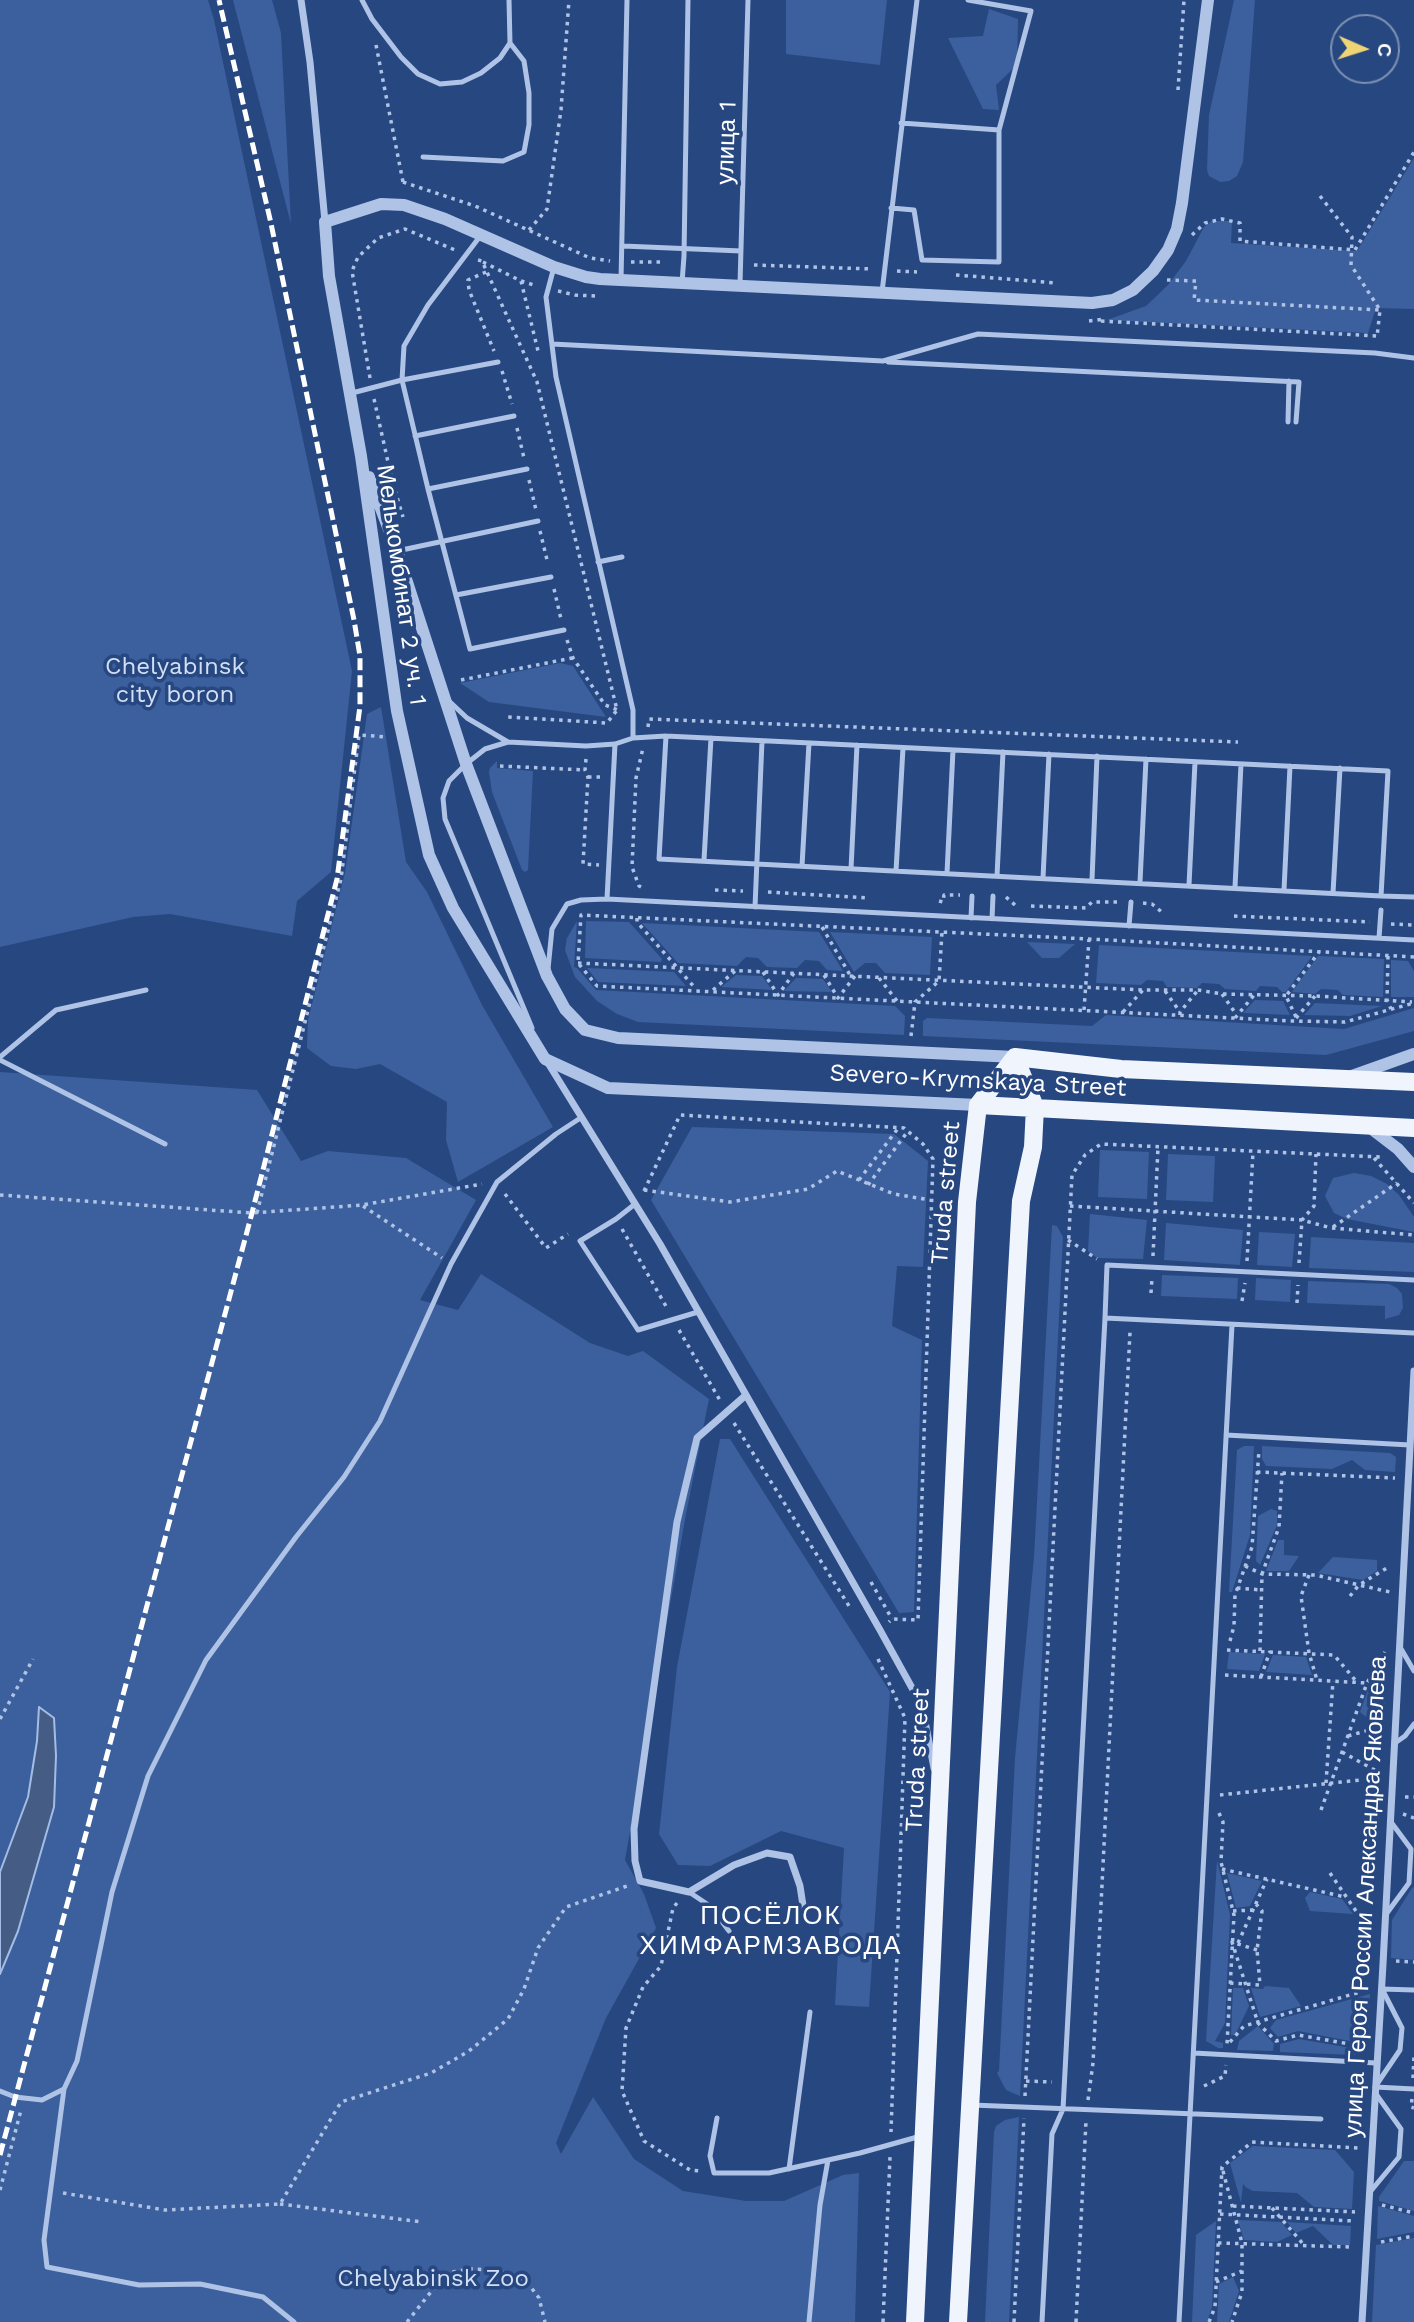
<!DOCTYPE html>
<html>
<head>
<meta charset="utf-8">
<style>
	body { margin:0 }
	#map { position:relative; width:1414px; height:2322px; overflow:hidden; background:#274780; font-family:"Work Sans",sans-serif }
	canvas { display:block }
	.north { position:absolute; left:1330px; top:14px; width:70px; height:70px; box-sizing:border-box; background:#274780; border:2px solid #7d91b3; border-radius:50%; rotate:93deg; font-size:19px; font-weight:700; line-height:28px; text-align:center; color:#fff }
	.north::after { content:''; display:block; margin:auto; width:24px; height:32px; background:#eed475; clip-path:polygon(50% 0,100% 100%,50% 72%,0 100%) }
</style>
</head>
<body>
<div id="map">
<canvas width="1414" height="2322"></canvas>
<div class="north">С</div>
</div>
<script>
const c = document.querySelector('canvas').getContext('2d');
c.lineJoin = 'round';
function paint(path, color) { c.fillStyle = color; c.fill(path, 'evenodd'); }
const toPath = rows => new Path2D(rows.map(r => 'M' + r).join(''));
function trace(path, color, width, dash) { c.strokeStyle = color; c.lineWidth = width; c.lineCap = dash ? 'butt' : 'round'; c.setLineDash(dash || []); c.stroke(path); }
function write(font, color, halo, rows, align = 'center') {
  c.font = font + ' "Work Sans",sans-serif'; c.lineWidth = 7; c.setLineDash([]); c.textBaseline = 'middle'; c.strokeStyle = halo; c.fillStyle = color; for (const [text, x, y, turn = 0] of rows) {
    c.save(); c.translate(x, y); c.rotate((+turn || 0) * Math.PI / 180); c.textAlign = isNaN(turn) ? turn : align; if (halo) c.strokeText(text, 0, 0); c.fillText(text, 0, 0); c.restore();
  }
}
const green = toPath([
	[0,0,208,0,214,20,352,671,331,872,297,901,292,936,170,914,133,917,0,947],
	[233,0,272,0,281,33,291,224],
	[786,0,887,0,880,65,786,54],
	[1234,0,1255,0,1243,162,1237,176,1229,181,1220,182,1209,176,1207,170,1209,115],
	[989,9,1018,19,1017,65,996,85,999,110,983,109,948,38,983,36],
	[1414,158,1414,309,1376,308,1368,333,1107,320,1146,306,1168,285,1186,261,1204,227,1212,221,1232,221,1231,243,1357,251],
	[560,663,573,666,606,717,489,702,460,683],
	[381,707,406,862,427,892,482,1005,553,1127,458,1182,446,1140,447,1102,380,1064,356,1069,331,1066,307,1048,308,1020,345,873,367,714],
	[497,761,497,768,533,771,528,870,525,872,522,870,492,792,489,772,490,768],
	[577,921,574,967,577,968,596,990,895,1006,905,1016,904,1035,638,1022,617,1014,597,1001,575,977,565,950,567,938],
	[586,921,629,922,662,959,661,962,585,958],
	[642,923,819,932,843,971,827,970,819,961,805,960,797,968,767,967,758,958,746,957,737,966,678,963],
	[830,932,932,937,930,975,885,973,876,963,865,963,854,972],
	[1027,942,1075,944,1059,958,1042,958],
	[1099,945,1312,956,1286,992,1282,992,1277,987,1260,986,1256,991,1225,989,1219,984,1202,983,1197,988,1167,987,1163,981,1147,980,1141,985,1096,983],
	[1318,956,1384,959,1383,997,1343,995,1338,990,1321,989,1315,994,1292,992],
	[1391,960,1408,961,1414,971,1414,997,1391,997],
	[587,968,674,972,686,986,598,982],
	[736,975,762,976,772,990,721,987],
	[796,978,823,979,832,992,784,991],
	[1255,1000,1283,1001,1290,1015,1243,1013],
	[1315,1003,1382,1006,1350,1016,1304,1015],
	[1414,1008,1414,1031,1326,1055,923,1036,923,1021,927,1018,1092,1026,1106,1015,1344,1029],
	[0,1072,257,1090,301,1161,328,1151,406,1158,476,1200,420,1300,458,1310,481,1274,590,1343,628,1356,643,1351,709,1399,686,1514,625,1860,644,1894,656,1928,606,2018,556,2143,561,2154,593,2097,634,2159,683,2191,746,2201,784,2201,843,2175,859,2173,855,2322,0,2322],
	[692,1127,894,1134,928,1161,923,1267,897,1266,892,1326,922,1340,914,1612,899,1613,651,1200],
	[1100,1150,1149,1152,1147,1199,1098,1197],
	[1168,1154,1215,1156,1213,1202,1166,1200],
	[1354,1173,1371,1176,1387,1184,1399,1195,1414,1217,1414,1232,1347,1219,1334,1213,1325,1196,1333,1178],
	[1090,1214,1147,1220,1143,1259,1097,1258,1088,1251],
	[1166,1223,1243,1230,1240,1265,1164,1260],
	[1052,1225,1057,1226,1063,1237,1020,2096,1006,2090,997,2073,999,2071,1015,1758,1034,1557],
	[1259,1232,1295,1234,1292,1267,1257,1265],
	[1311,1237,1414,1243,1414,1272,1309,1268],
	[1162,1275,1238,1278,1237,1299,1161,1296],
	[1256,1278,1291,1280,1290,1302,1255,1300],
	[1308,1281,1389,1284,1397,1288,1402,1294,1403,1308,1399,1315,1385,1319,1385,1306,1307,1303],
	[720,1439,730,1439,890,1692,869,2007,835,2005,844,1848,781,1831,710,1866,678,1865,659,1834,677,1667],
	[1244,1446,1254,1446,1250,1535,1232,1592,1229,1592,1237,1450],
	[1262,1446,1390,1453,1396,1457,1395,1472,1365,1470,1352,1460,1332,1469,1266,1466,1262,1459],
	[1271,1509,1277,1511,1277,1525,1260,1565,1256,1561,1258,1516],
	[1278,1540,1284,1540,1284,1555,1299,1556,1289,1571,1266,1571],
	[1333,1557,1377,1560,1377,1571,1363,1580,1318,1573],
	[1229,1652,1265,1654,1259,1671,1227,1669],
	[1387,1654,1384,1722,1375,1724,1360,1712,1370,1684],
	[1273,1655,1306,1657,1312,1675,1266,1672],
	[1217,1860,1230,1915,1225,2023,1215,2041,1223,2043,1223,2048,1218,2048,1206,2041],
	[1227,1873,1262,1881,1250,1906,1236,1908],
	[1414,1887,1414,1960,1391,1958,1392,1920,1412,1888],
	[1310,1892,1342,1899,1353,1914,1310,1911,1305,1898],
	[1265,1986,1289,1988,1301,2006,1260,2017,1251,1988,1263,1989],
	[1233,1988,1243,1988,1249,2006,1235,2035,1231,2035],
	[1370,1994,1368,2036,1355,2042,1298,2031,1278,2037,1270,2028,1276,2020],
	[1258,2026,1274,2044,1273,2051,1237,2050,1239,2041],
	[1299,2039,1351,2048,1357,2052,1355,2055,1280,2052,1280,2044],
	[1019,2117,1009,2322,985,2322,994,2132,996,2126,1005,2120],
	[1253,2146,1335,2150,1354,2172,1352,2209,1314,2207,1297,2193,1253,2191,1247,2188,1243,2184,1241,2203,1230,2163],
	[1404,2161,1414,2161,1414,2211,1379,2201,1379,2197],
	[1378,2206,1414,2216,1414,2232,1377,2239],
	[1238,2220,1281,2222,1292,2235,1277,2242,1244,2240],
	[1216,2221,1212,2307,1207,2322,1192,2322,1196,2235],
	[1287,2222,1351,2226,1350,2245,1333,2245,1313,2226,1296,2233],
	[1414,2238,1414,2322,1372,2322,1376,2245],
	[1233,2277,1239,2291,1229,2322,1217,2322,1219,2284]
]);
const water = toPath([
	[39,1707,54,1718,56,1756,54,1807,18,1931,0,1974,0,1872,28,1797,37,1741,39,1707]
]);
const path = toPath([
	[376,45,403,182],
	[1178,90,1184,0],
	[403,182,475,206,590,258,610,261],
	[1320,196,1352,237,1351,265,1380,310,1377,337],
	[529,230,547,209,561,110,569,0],
	[1192,235,1205,223,1222,219,1240,223,1240,241,1355,250,1414,152],
	[478,260,482,261,537,382,617,710,607,723,508,717],
	[483,262,521,281,539,355],
	[631,262,662,262],
	[754,265,872,269],
	[897,271,917,272],
	[486,272,468,280,469,290,494,351],
	[956,275,1057,283],
	[1167,280,1196,281,1194,300,1380,310],
	[521,281,537,286],
	[558,291,575,295,595,296],
	[1089,321,1105,319],
	[1101,321,1377,336],
	[502,371,512,404],
	[370,378,352,271,358,257,378,238,405,229,455,250],
	[374,399,392,480,403,517],
	[517,428,524,458],
	[529,480,536,510],
	[540,531,548,564],
	[554,589,561,619],
	[567,640,573,658,605,705,618,710],
	[461,680,572,658],
	[648,727,649,719,1238,742],
	[586,759,585,770,588,777,583,864,599,865],
	[500,766,585,770],
	[588,777,603,777],
	[641,887,639,886,632,867,636,778,643,748],
	[715,890,743,891],
	[768,892,868,898],
	[1006,897,1015,905,1020,905],
	[939,901,943,902,944,895,960,895],
	[1143,903,1152,904,1163,913],
	[1031,906,1086,908,1092,902,1118,902],
	[1234,916,1370,922],
	[637,918,637,922,696,989],
	[1391,924,1414,925],
	[822,927,850,975],
	[1388,956,1387,1000,1391,1009],
	[1414,957,1089,939,581,915,578,963,597,986,1292,1021,1345,1022,1414,1003],
	[578,963,1143,990,1198,990,1222,994,1315,996,1412,1002],
	[763,972,778,995,794,973],
	[824,975,838,998,855,976],
	[879,978,897,1001],
	[713,990,735,971],
	[1165,991,1180,1012],
	[1222,994,1236,1014],
	[1084,1010,1089,939],
	[1123,1012,1143,990],
	[1180,1015,1180,1012,1198,990],
	[1296,1017,1286,996,1319,952],
	[1235,1018,1255,994],
	[1296,1018,1315,996],
	[911,1036,915,1002,939,981,942,932],
	[1374,1158,1414,1203],
	[859,1180,899,1127],
	[868,1185,908,1131],
	[644,1190,730,1202,808,1189,837,1171,894,1194,930,1200],
	[644,1191,680,1115,904,1128,923,1144,933,1159,918,1620,892,1619,889,1622],
	[505,1194,546,1248,568,1234],
	[0,1195,252,1213,362,1205,482,1184],
	[363,1206,442,1258],
	[1070,1206,1302,1220,1331,1228,1414,1235],
	[257,1213,341,879,359,735,387,737],
	[1333,1227,1397,1183],
	[622,1229,667,1308],
	[1068,1240,1097,1259],
	[1153,1256,1158,1147],
	[1247,1261,1253,1152],
	[1299,1263,1302,1220,1314,1206,1316,1154],
	[1151,1293,1152,1278],
	[1242,1301,1245,1283],
	[1297,1303,1298,1285],
	[679,1330,721,1402],
	[734,1423,849,1606],
	[1257,1472,1395,1478],
	[1245,1566,1262,1574,1315,1575,1390,1592],
	[1309,1575,1301,1596,1309,1653,1317,1680],
	[871,1582,892,1619],
	[1237,1588,1262,1590],
	[1350,1596,1359,1585,1390,1566],
	[1230,1641,1234,1626,1235,1595,1252,1547,1259,1450],
	[1227,1650,1334,1655,1356,1681],
	[1260,1651,1262,1574,1279,1527,1282,1473],
	[878,1659,905,1718,891,2132],
	[1225,1675,1367,1683],
	[1261,1677,1270,1651],
	[0,1719,33,1659],
	[1348,1736,1383,1726],
	[1342,1752,1380,1773],
	[1326,1783,1333,1681],
	[1220,1795,1379,1778],
	[1405,1797,1414,1797],
	[1321,1810,1367,1683,1385,1652],
	[1219,1813,1223,1822,1221,1862,1234,1915,1227,2044],
	[1403,1814,1414,1818],
	[1222,1869,1345,1897],
	[1330,1873,1358,1914,1374,1915],
	[677,1903,673,1908,661,1966,643,1987,626,2028,622,2091,644,2141,690,2170,701,2171],
	[1233,1911,1253,1910],
	[1238,1943,1267,1879],
	[1257,1950,1232,1942,1258,2023,1276,2041,1298,2035,1367,2047],
	[1396,1961,1414,1962],
	[1230,1983,1260,1985,1257,1950,1262,1911,1256,1904],
	[1230,2042,1244,2026,1367,1990],
	[1413,2078,1414,2055],
	[1026,2081,1052,2082],
	[1204,2086,1225,2076,1226,2065],
	[1025,2096,1072,1175,1085,1155,1101,1144,1380,1157],
	[1412,2099,1411,2107,1414,2108],
	[1088,2100,1093,2063,1130,1332],
	[1223,2171,1242,2243,1242,2292,1232,2322],
	[0,2190,21,2110],
	[63,2193,165,2210,280,2204,341,2102,431,2073,469,2051,508,2019,524,1989,538,1948,566,1907,630,1885],
	[280,2204,422,2222],
	[1382,2205,1414,2213],
	[1233,2206,1355,2212],
	[1272,2208,1304,2245],
	[1220,2214,1354,2221],
	[1381,2242,1414,2236],
	[1218,2243,1352,2247],
	[1216,2282,1242,2271],
	[407,2322,434,2288,452,2272,471,2269,493,2270,513,2275,530,2286,539,2298,545,2322],
	[883,2322,890,2157],
	[1014,2322,1024,2118],
	[1076,2322,1086,2121],
	[1209,2322,1215,2307,1222,2167,1252,2142,1359,2148]
]);
const service = toPath([
	[362,0,372,19,401,57,418,74,440,84,462,82,481,73,500,58,510,43,509,0],
	[901,123,999,130],
	[423,157,503,161,524,152,529,125,529,93,524,61,510,43],
	[891,208,914,210,922,260,999,262,999,130,1031,11,968,0],
	[481,235,428,305,404,346,402,380,428,489,470,649,564,630],
	[623,246,741,251],
	[554,267,546,297,556,377,633,710,633,738],
	[621,280,627,0],
	[682,283,684,256,688,0],
	[740,284,748,0],
	[882,292,917,0],
	[552,344,883,361,978,334,1375,353,1414,358],
	[888,362,1299,382,1296,422],
	[352,393,402,380,498,362],
	[1288,422,1289,381],
	[415,436,514,416],
	[428,489,527,469],
	[397,551,538,521],
	[598,562,622,557],
	[456,595,551,577],
	[450,702,467,718,508,742],
	[704,860,711,738],
	[802,866,809,743],
	[851,869,857,745],
	[896,871,903,748],
	[947,873,953,750],
	[997,876,1003,752],
	[1043,878,1049,754],
	[1092,880,1097,756],
	[1140,882,1146,759],
	[1189,885,1195,762],
	[1235,887,1241,764],
	[1284,890,1290,766],
	[1333,893,1340,768],
	[1381,896,1414,897],
	[607,899,615,744],
	[755,907,762,741],
	[971,918,972,896],
	[992,919,993,896],
	[1129,926,1131,902],
	[1379,938,1381,910],
	[548,969,552,929,567,904,581,900,607,899,1414,940],
	[532,1028,445,819,443,798,449,781,466,764,485,749,508,742,586,746,615,744,633,738,666,736,1388,771,1381,896,659,859,666,736],
	[0,1057,56,1010,146,990],
	[0,1060,165,1144],
	[635,1204,616,1219,580,1241,638,1330,698,1312],
	[1105,1318,1107,1265,1414,1280],
	[1226,1435,1410,1445],
	[1400,1647,1414,1671],
	[1395,1743,1405,1736,1414,1724],
	[689,1892,710,1906,729,1931],
	[1387,1913,1409,1883,1411,1849,1391,1822],
	[1194,2053,1376,2063],
	[1377,2084,1400,2050,1402,2028,1382,1989,1414,1990],
	[1375,2087,1414,2089],
	[64,2089,44,2240,47,2267,139,2285,200,2284,263,2297,294,2322],
	[0,2091,15,2097,42,2100,64,2089,77,2061,112,1892,148,1776,206,1660,296,1537,344,1477,380,1421,451,1264,497,1182,556,1134,582,1117],
	[972,2105,1321,2119],
	[717,2118,710,2156,714,2173,769,2173,860,2153,921,2136],
	[789,2169,810,2012],
	[1370,2192,1399,2157,1401,2129,1376,2094],
	[809,2322,820,2205,828,2160],
	[1042,2322,1052,2134,1063,2109,1105,1318,1414,1333],
	[1179,2322,1232,1325]
]);
const minor = toPath([
	[301,0,310,62,325,222],
	[548,1063,660,1244,880,1630,922,1706,934,1768],
	[746,1395,697,1438,677,1522,634,1829,635,1861,640,1881,689,1892,734,1865,767,1853,790,1857,800,1886,804,1912],
	[1362,2322,1383,1964,1414,1371]
]);
const tertiary = toPath([
	[369,477,397,551,466,764,547,976,565,1009,585,1030,618,1038,1015,1057],
	[1352,1076,1414,1054],
	[978,1105,608,1088,545,1059,453,908,429,855,397,711,361,456,329,276,325,222,381,204,404,205,445,219,554,267,586,277,600,279,1092,303,1113,300,1133,290,1153,271,1168,250,1177,229,1182,203,1208,0],
	[1368,1126,1398,1149,1414,1167]
]);
const primary = toPath([
	[1015,1057,1121,1069,1414,1082],
	[978,1105,1414,1128],
	[915,2322,967,1202,978,1105,1015,1057],
	[958,2322,1021,1201,1033,1147,1035,1107,1015,1057]
]);
const rail = toPath([
	[0,2155,252,1213,337,879,360,706,360,656,354,620,270,219,219,0]
]);
const streetNames = [
	["улица 1",727,143,-88],
	["Мелькомбинат 2 уч. 1",401,585,82],
	["Severo-Krymskaya Street",978,1081,3],
	["Truda street",946,1193,-85],
	["Truda street",918,1760,-87],
	["улица Героя России Александра Яковлева",1366,1897,-87]
];
const parkNames = [
	["Chelyabinsk",175,667],
	["city boron",175,695],
	["Chelyabinsk Zoo",433,2279]
];
const neighbourhoodNames = [
	["ПОСЁЛОК",771,1916],
	["ХИМФАРМЗАВОДА",771,1946]
];
paint(green, '#3c609d');
paint(water, '#455c85');
trace(water, '#a3bde6', 2);
trace(path, '#afc3e6', 3.5, [3.5, 5]);
trace(service, '#afc3e6', 5);
trace(minor, '#afc3e6', 7);
trace(tertiary, '#afc3e6', 12);
trace(primary, '#eff4fd', 18);
trace(rail, '#fff', 5, [12, 5]);
write('24px', '#fff', '#274780', streetNames);
write('24px', '#d2dff5', '#274780', parkNames);
c.letterSpacing = '2px';
write('26px', '#fff', '#274780', neighbourhoodNames);
c.letterSpacing = '0px';
</script>
</body>
</html>
